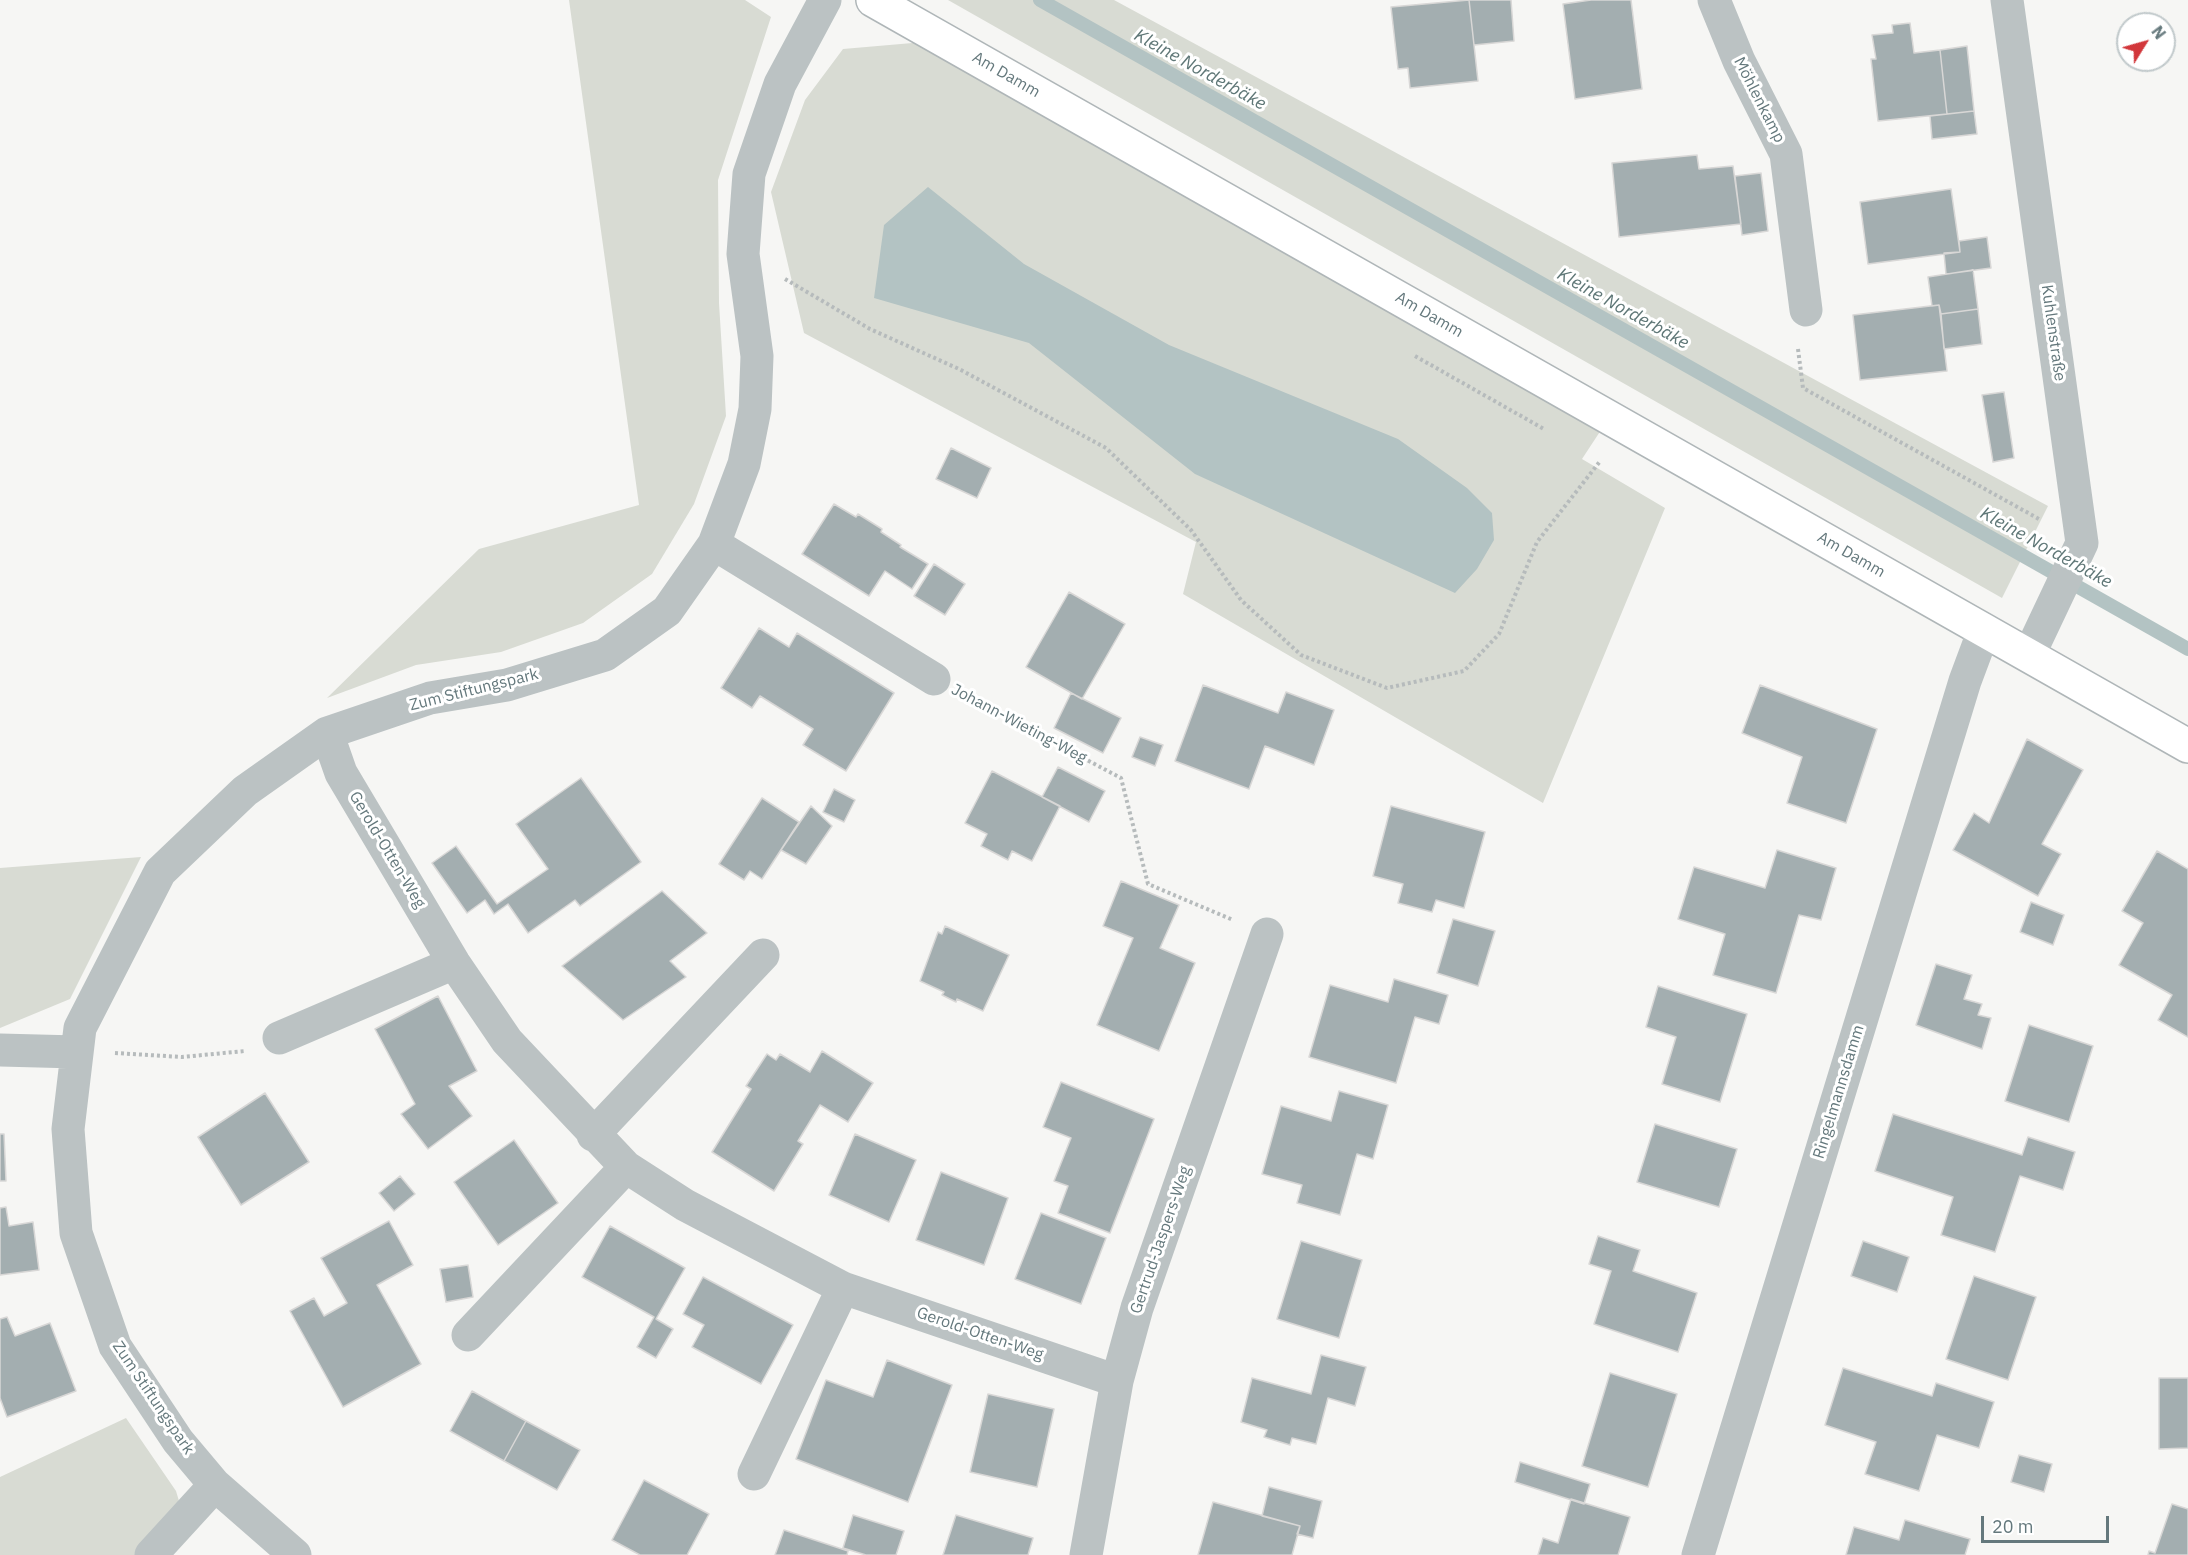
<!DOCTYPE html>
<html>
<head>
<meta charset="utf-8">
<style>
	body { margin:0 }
	#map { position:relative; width:2188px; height:1555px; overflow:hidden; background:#f6f6f4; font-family:"IBM Plex Sans",sans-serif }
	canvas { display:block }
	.north { position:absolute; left:2116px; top:12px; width:60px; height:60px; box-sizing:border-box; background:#fff; border:2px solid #c1c9cb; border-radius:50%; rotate:53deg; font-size:16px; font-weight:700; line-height:24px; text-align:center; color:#64787c }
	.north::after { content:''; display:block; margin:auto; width:21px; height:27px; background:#d2373b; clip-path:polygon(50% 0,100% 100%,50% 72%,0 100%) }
	.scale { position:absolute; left:1981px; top:1516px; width:128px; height:27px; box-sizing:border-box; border:3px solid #64787c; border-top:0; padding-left:8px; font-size:18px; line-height:21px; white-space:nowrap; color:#64787c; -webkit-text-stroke:4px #fff; paint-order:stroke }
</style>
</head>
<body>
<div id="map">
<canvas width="2188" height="1555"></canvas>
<div class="north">N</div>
<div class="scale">20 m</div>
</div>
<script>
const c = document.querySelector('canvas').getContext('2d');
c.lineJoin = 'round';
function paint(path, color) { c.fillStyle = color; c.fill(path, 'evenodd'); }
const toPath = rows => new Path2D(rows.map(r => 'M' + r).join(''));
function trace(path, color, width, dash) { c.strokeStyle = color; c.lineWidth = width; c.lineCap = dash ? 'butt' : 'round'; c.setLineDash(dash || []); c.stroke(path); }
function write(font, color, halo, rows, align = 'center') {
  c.font = font + ' "IBM Plex Sans",sans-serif'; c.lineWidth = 6; c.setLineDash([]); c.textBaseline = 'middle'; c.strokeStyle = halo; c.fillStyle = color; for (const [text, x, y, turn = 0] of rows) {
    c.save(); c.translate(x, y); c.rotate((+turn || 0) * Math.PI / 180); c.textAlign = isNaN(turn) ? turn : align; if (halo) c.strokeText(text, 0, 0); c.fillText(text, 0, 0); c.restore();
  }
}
const green = toPath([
	[569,0,745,0,771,17,718,180,719,303,726,416,694,504,652,574,583,623,501,652,416,665,327,698,479,549,639,505],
	[948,0,1114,0,2048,506,2002,598],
	[924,42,1603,427,1582,459,1665,508,1543,803,1183,594,1196,542,804,333,771,192,805,100,843,49],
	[141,857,70,999,0,1028,0,868],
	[126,1418,176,1491,185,1521,172,1555,0,1555,0,1477]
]);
const water = toPath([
	[928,187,1024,264,1169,345,1398,439,1467,488,1492,513,1494,540,1477,569,1455,593,1195,474,1029,343,874,298,884,225]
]);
const stream = toPath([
	[1040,0,2188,649]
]);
const building = toPath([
	[1469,0,1478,81,1410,88,1408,68,1398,69,1391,7,1469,0],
	[1469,0,1511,0,1514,41,1474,45,1469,0],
	[1591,0,1631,0,1642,89,1575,99,1563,4,1591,0],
	[1910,23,1914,53,1940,50,1947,114,1878,121,1871,59,1876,59,1872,35,1893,33,1892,25,1910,23],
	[1967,46,1974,111,1947,114,1940,50,1967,46],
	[1974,111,1977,134,1932,139,1930,116,1974,111],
	[1697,155,1699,169,1733,166,1741,224,1619,237,1612,163,1697,155],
	[1761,173,1768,231,1742,235,1735,176,1761,173],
	[1951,189,1960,252,1868,264,1860,202,1951,189],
	[1987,237,1991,268,1946,274,1944,253,1960,252,1959,241,1987,237],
	[1973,270,1978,309,1941,314,1939,305,1932,306,1928,277,1973,270],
	[1939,305,1947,371,1860,380,1853,315,1939,305],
	[1978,309,1982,344,1944,349,1941,314,1978,309],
	[2004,392,2014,458,1993,462,1982,395,2004,392],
	[951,448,991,468,977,498,936,479,951,448],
	[834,504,856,517,858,514,882,529,881,532,901,545,900,547,928,564,912,589,885,571,869,596,802,554,834,504],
	[934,564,965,584,945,615,914,596,934,564],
	[1069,592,1125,624,1082,699,1026,667,1069,592],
	[759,628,789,647,797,633,894,693,846,771,803,745,813,729,760,696,752,708,721,688,759,628],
	[1203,685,1278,713,1286,692,1334,710,1314,765,1265,746,1249,789,1175,761,1203,685],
	[1760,685,1877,729,1846,823,1787,803,1802,757,1742,733,1760,685],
	[1071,693,1121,718,1103,753,1054,728,1071,693],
	[1140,737,1163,745,1155,766,1132,757,1140,737],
	[2027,739,2083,770,2042,844,2061,854,2038,896,1953,850,1974,813,1989,823,2027,739],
	[1058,767,1105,791,1089,822,1042,797,1058,767],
	[992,771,1060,806,1032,861,1012,851,1008,860,981,846,987,834,965,823,992,771],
	[581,778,641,862,580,906,575,900,528,933,508,904,494,914,485,900,467,913,432,863,456,846,497,904,548,869,516,824,581,778],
	[834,789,855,800,844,822,823,812,834,789],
	[762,798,799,822,762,879,750,871,744,880,719,864,762,798],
	[811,806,832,826,806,864,781,850,811,806],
	[1391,806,1485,832,1464,908,1436,900,1432,912,1398,903,1403,884,1373,876,1391,806],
	[1777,850,1836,868,1821,920,1799,915,1776,993,1713,975,1725,934,1678,919,1694,867,1765,888,1777,850],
	[2157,851,2188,869,2188,1037,2158,1020,2172,995,2119,965,2143,923,2122,911,2157,851],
	[1121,881,1179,905,1160,948,1195,963,1159,1051,1097,1025,1133,938,1103,926,1121,881],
	[662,891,707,933,670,961,686,977,623,1020,562,966,662,891],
	[2031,902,2064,915,2053,945,2020,932,2031,902],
	[1453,919,1495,931,1478,986,1437,973,1453,919],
	[945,926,1009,955,983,1011,957,999,956,1002,942,995,944,992,920,981,938,932,942,934,945,926],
	[1936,964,1972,975,1964,999,1982,1004,1978,1015,1991,1018,1982,1049,1916,1025,1936,964],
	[1394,979,1448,995,1439,1024,1415,1017,1396,1083,1309,1057,1330,985,1388,1002,1394,979],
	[1658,986,1747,1014,1720,1102,1662,1084,1676,1037,1646,1027,1658,986],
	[438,996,477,1071,449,1086,472,1116,428,1149,401,1114,415,1104,375,1029,438,996],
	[2029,1025,2093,1046,2069,1122,2005,1101,2029,1025],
	[822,1051,873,1083,848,1122,820,1105,798,1141,803,1144,774,1191,712,1152,751,1089,746,1086,767,1054,776,1060,780,1054,810,1072,822,1051],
	[1061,1082,1154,1119,1110,1233,1058,1213,1068,1186,1054,1181,1071,1138,1043,1127,1061,1082],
	[1339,1091,1388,1105,1373,1159,1357,1154,1340,1215,1297,1203,1302,1185,1262,1174,1281,1106,1331,1121,1339,1091],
	[265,1093,309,1162,241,1205,198,1137,265,1093],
	[1893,1114,2022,1155,2028,1137,2075,1152,2063,1190,2020,1176,1995,1252,1941,1235,1953,1197,1875,1171,1893,1114],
	[1655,1124,1737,1149,1719,1207,1637,1182,1655,1124],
	[0,1134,4,1134,6,1181,0,1181,0,1134],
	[855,1134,916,1160,889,1222,829,1195,855,1134],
	[514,1140,558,1203,498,1245,454,1182,514,1140],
	[941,1172,1008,1198,984,1265,916,1240,941,1172],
	[400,1176,415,1194,394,1211,379,1193,400,1176],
	[6,1207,9,1226,33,1222,39,1270,0,1275,0,1208,6,1207],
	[1041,1213,1106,1238,1081,1304,1015,1279,1041,1213],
	[389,1221,413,1265,377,1285,421,1364,343,1407,290,1311,314,1298,324,1316,347,1303,321,1258,389,1221],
	[610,1226,685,1268,656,1319,673,1329,656,1358,637,1347,654,1317,582,1277,610,1226],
	[1598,1236,1640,1250,1633,1271,1697,1293,1678,1352,1594,1324,1611,1271,1589,1264,1598,1236],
	[1301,1241,1362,1260,1339,1338,1277,1319,1301,1241],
	[1863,1241,1909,1257,1897,1292,1851,1276,1863,1241],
	[468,1265,473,1297,446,1302,440,1269,468,1265],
	[1974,1276,2036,1297,2008,1380,1946,1359,1974,1276],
	[703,1277,793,1325,761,1384,692,1347,704,1325,683,1314,703,1277],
	[7,1317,15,1336,50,1323,76,1391,7,1417,0,1398,0,1319,7,1317],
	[1321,1355,1366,1367,1355,1406,1328,1398,1316,1444,1292,1438,1290,1445,1264,1437,1267,1430,1241,1422,1252,1378,1311,1394,1321,1355],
	[887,1360,952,1385,908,1502,796,1459,826,1380,873,1397,887,1360],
	[1843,1368,1932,1396,1936,1383,1994,1402,1979,1448,1937,1435,1919,1491,1865,1474,1876,1442,1825,1425,1843,1368],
	[1610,1373,1677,1394,1648,1487,1582,1466,1610,1373],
	[2159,1378,2188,1378,2188,1448,2159,1449,2159,1378],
	[472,1391,526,1421,504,1461,450,1431,472,1391],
	[988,1394,1054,1409,1037,1487,970,1472,988,1394],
	[526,1421,580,1450,557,1490,504,1461,526,1421],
	[2019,1455,2052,1464,2044,1492,2011,1482,2019,1455],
	[1520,1462,1590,1484,1584,1504,1515,1482,1520,1462],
	[644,1480,709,1514,687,1555,640,1555,612,1540,644,1480],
	[1269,1487,1322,1501,1313,1538,1297,1534,1300,1526,1262,1516,1269,1487],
	[1571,1499,1630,1517,1618,1555,1538,1555,1543,1538,1558,1543,1571,1499],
	[1213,1502,1300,1526,1292,1555,1198,1555,1213,1502],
	[2172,1504,2188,1509,2188,1555,2148,1555,2149,1551,2155,1553,2172,1504],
	[853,1515,904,1531,896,1555,866,1555,843,1548,853,1515],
	[956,1515,1033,1538,1028,1555,943,1555,956,1515],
	[1905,1520,1970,1539,1965,1555,1846,1555,1854,1527,1899,1540,1905,1520],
	[784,1530,848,1551,847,1555,775,1555,784,1530]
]);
const path = toPath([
	[785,279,870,329,959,369,1106,448,1191,530,1241,600,1301,655,1387,688,1464,671,1499,634,1537,542,1601,460],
	[1798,349,1803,388,2039,519],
	[1415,356,1544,429],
	[966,696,1121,778,1148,884,1233,920],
	[115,1053,182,1057,245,1051]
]);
const minor = toPath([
	[1714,0,1739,61,1786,154,1806,310],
	[2007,0,2082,543,2029,655],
	[714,544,934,679],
	[327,733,341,773,454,963,507,1041,626,1167,685,1205,843,1288,1117,1381],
	[279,1038,454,963],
	[0,1050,77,1052],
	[593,1135,763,955],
	[468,1335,626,1167],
	[754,1474,843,1288],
	[151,1555,215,1485],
	[295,1555,215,1485,178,1441,115,1346,76,1233,68,1129,80,1028,160,872,245,791,327,733,430,698,507,685,605,655,667,611,714,544,744,464,755,409,757,356,743,254,749,174,780,84,825,0],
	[1086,1555,1117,1381,1137,1308,1267,934],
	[1698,1555,1965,681,1984,630]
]);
const major = toPath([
	[873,0,2188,746]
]);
const streetNames = [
	["Am Damm",1006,75,30],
	["Möhlenkamp",1759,100,63],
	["Am Damm",1429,315,30],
	["Kuhlenstraße",2053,333,82],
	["Am Damm",1851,555,30],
	["Zum Stiftungspark",474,690,-14],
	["Johann-Wieting-Weg",1019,724,28],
	["Gerold-Otten-Weg",387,850,59],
	["Ringelmannsdamm",1839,1092,-73],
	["Gertrud-Jaspers-Weg",1161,1240,-71],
	["Gerold-Otten-Weg",980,1334,19],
	["Zum Stiftungspark",153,1398,56]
];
const waterNames = [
	["Kleine Norderbäke",1200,70,29],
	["Kleine Norderbäke",1623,309,29],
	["Kleine Norderbäke",2046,548,29]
];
paint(green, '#d8dbd3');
paint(water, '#b3c3c3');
trace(stream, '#b3c3c3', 14);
paint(building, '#a3aeb0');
trace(building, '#d8d7d6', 1.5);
trace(major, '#afb6b8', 36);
trace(path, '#b6bbbc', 4, [3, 3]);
trace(minor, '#bbc2c3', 33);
trace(major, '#fff', 33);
write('16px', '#64787c', '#fff', streetNames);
write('italic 18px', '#5f7777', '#fff', waterNames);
</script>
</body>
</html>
